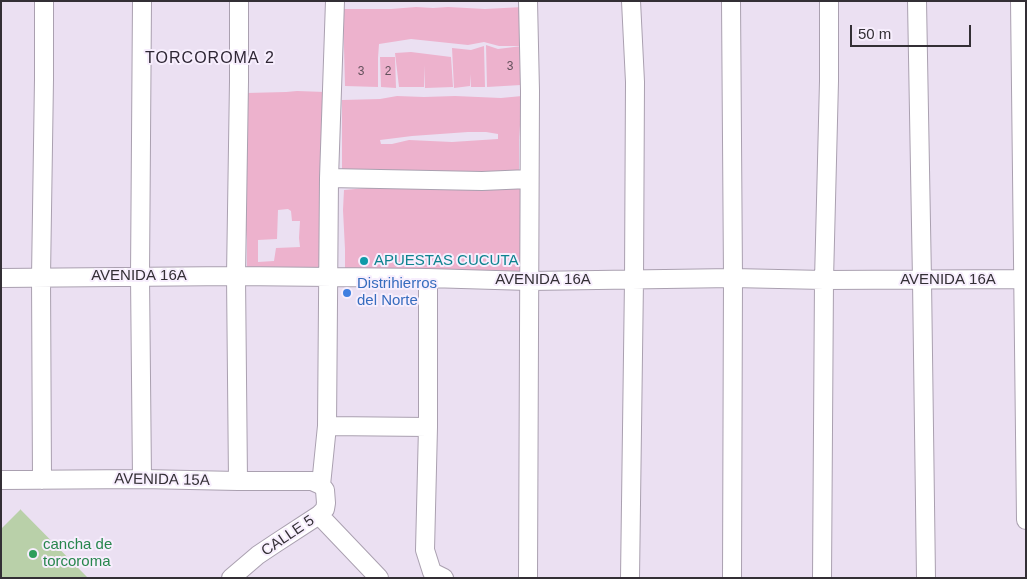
<!DOCTYPE html>
<html>
<head>
<meta charset="utf-8">
<style>
	body { margin:0 }
	#map { position:relative; width:1027px; height:579px; overflow:hidden; background:#ebe0f2; font-family:Arial,sans-serif }
	canvas { display:block }
	.frame { position:absolute; inset:0; border:2px solid #332f35; pointer-events:none }
	.scale { position:absolute; left:850px; top:25px; width:121px; height:22px; box-sizing:border-box; border:2px solid #332f35; border-top:0; padding-left:6px; font-size:15px; line-height:18px; white-space:nowrap; color:#332f35; -webkit-text-stroke:4px #f7eefd; paint-order:stroke }
</style>
</head>
<body>
<div id="map">
<canvas width="1027" height="579"></canvas>
<div class="frame"></div>
<div class="scale">50 m</div>
</div>
<script>
const c = document.querySelector('canvas').getContext('2d');
c.lineJoin = 'round';
function paint(path, color) { c.fillStyle = color; c.fill(path, 'evenodd'); }
const toPath = rows => new Path2D(rows.map(r => 'M' + r).join(''));
function trace(path, color, width, dash) { c.strokeStyle = color; c.lineWidth = width; c.lineCap = dash ? 'butt' : 'round'; c.setLineDash(dash || []); c.stroke(path); }
function write(font, color, halo, rows, align = 'center') {
  c.font = font + ' Arial,sans-serif'; c.lineWidth = 4; c.setLineDash([]); c.textBaseline = 'middle'; c.strokeStyle = halo; c.fillStyle = color; for (const [text, x, y, turn = 0] of rows) {
    c.save(); c.translate(x, y); c.rotate((+turn || 0) * Math.PI / 180); c.textAlign = isNaN(turn) ? turn : align; if (halo) c.strokeText(text, 0, 0); c.fillText(text, 0, 0); c.restore();
  }
}
const green = toPath([
	[21,509,21,510,88,578,1,578,1,529]
]);
const building = toPath([
	[416,7,433,8,448,7,485,9,523,7,521,85,487,87,486,45,498,49,522,46,499,46,484,42,468,45,411,39,379,44,378,58,378,87,345,86,343,9,391,9],
	[484,46,485,87,471,87,470,74,470,86,454,88,452,48,471,50],
	[411,52,451,57,453,87,425,88,424,65,424,87,399,87,395,53],
	[380,57,395,57,396,88,381,87],
	[297,91,325,92,323,271,247,269,247,240,244,212,246,93,286,92],
	[288,209,291,211,292,221,300,221,299,238,300,247,276,248,274,261,258,262,258,240,277,239,278,210],
	[397,96,424,97,455,96,501,98,522,96,519,140,519,172,342,173,342,100,380,99],
	[468,132,486,132,498,134,498,139,452,142,409,140,392,144,381,144,380,140,412,136],
	[378,187,444,189,494,187,523,189,520,277,345,273,345,249,343,210,344,190]
]);
const minor = toPath([
	[731,1,733,278,732,578],
	[917,1,922,280,926,578],
	[1020,1,1026,520],
	[329,178,482,181,529,179],
	[1,278,236,276,428,278,529,281,733,278,824,280,1026,279],
	[428,278,428,427,425,550,432,572,444,578],
	[327,426,428,427],
	[142,479,140,276,142,1],
	[1,480,142,479,238,481,312,481,321,485],
	[42,480,41,277,44,79,44,1],
	[238,481,236,276,239,81,239,1],
	[321,485,327,426,329,178,335,1],
	[319,515,379,578],
	[231,578,258,555,276,543,319,515,325,509,326,503,325,490,321,485],
	[528,578,530,91,528,1],
	[630,578,634,280,635,82,631,1],
	[822,578,824,280,829,81,829,1]
]);
const markers = [
	[364,261,5,"#0f9aa8"],
	[347,293,5,"#3f7fe0"],
	[33,554,5,"#2e9e5b"]
];
const numberNames = [
	["3",510,67],
	["3",361,72],
	["2",388,72]
];
const cultureNames = [
	["APUESTAS CUCUTA",374,261]
];
const streetNames = [
	["AVENIDA 16A",139,276],
	["AVENIDA 16A",543,280],
	["AVENIDA 16A",948,280],
	["AVENIDA 15A",162,480,1],
	["CALLE 5",288,536,-34]
];
const shopNames = [
	["Distrihierros",357,284],
	["del Norte",357,301]
];
const leisureNames = [
	["cancha de",43,545],
	["torcoroma",43,562]
];
const neighbourhoodNames = [
	["TORCOROMA 2",210,59]
];
paint(green, '#b9d0a9');
paint(building, '#edb2cd');
trace(minor, '#aaa0b0', 20);
trace(minor, '#fff', 18);
for (const [x, y, r, color] of markers) { const dot = new Path2D(); dot.arc(x, y, r, 0, 2 * Math.PI); c.fillStyle = color; c.fill(dot); trace(dot, '#f7eefd', 2); }
write('12px', '#62505b', null, numberNames);
write('15px', '#0d838f', '#f7eefd', cultureNames, 'left');
write('15px', '#332f35', '#f7eefd', streetNames);
write('15px', '#366cbe', '#f7eefd', shopNames, 'left');
write('15px', '#27864d', '#f7eefd', leisureNames, 'left');
c.letterSpacing = '1px';
write('16px', '#2e2634', '#f7eefd', neighbourhoodNames);
c.letterSpacing = '0px';
</script>
</body>
</html>
